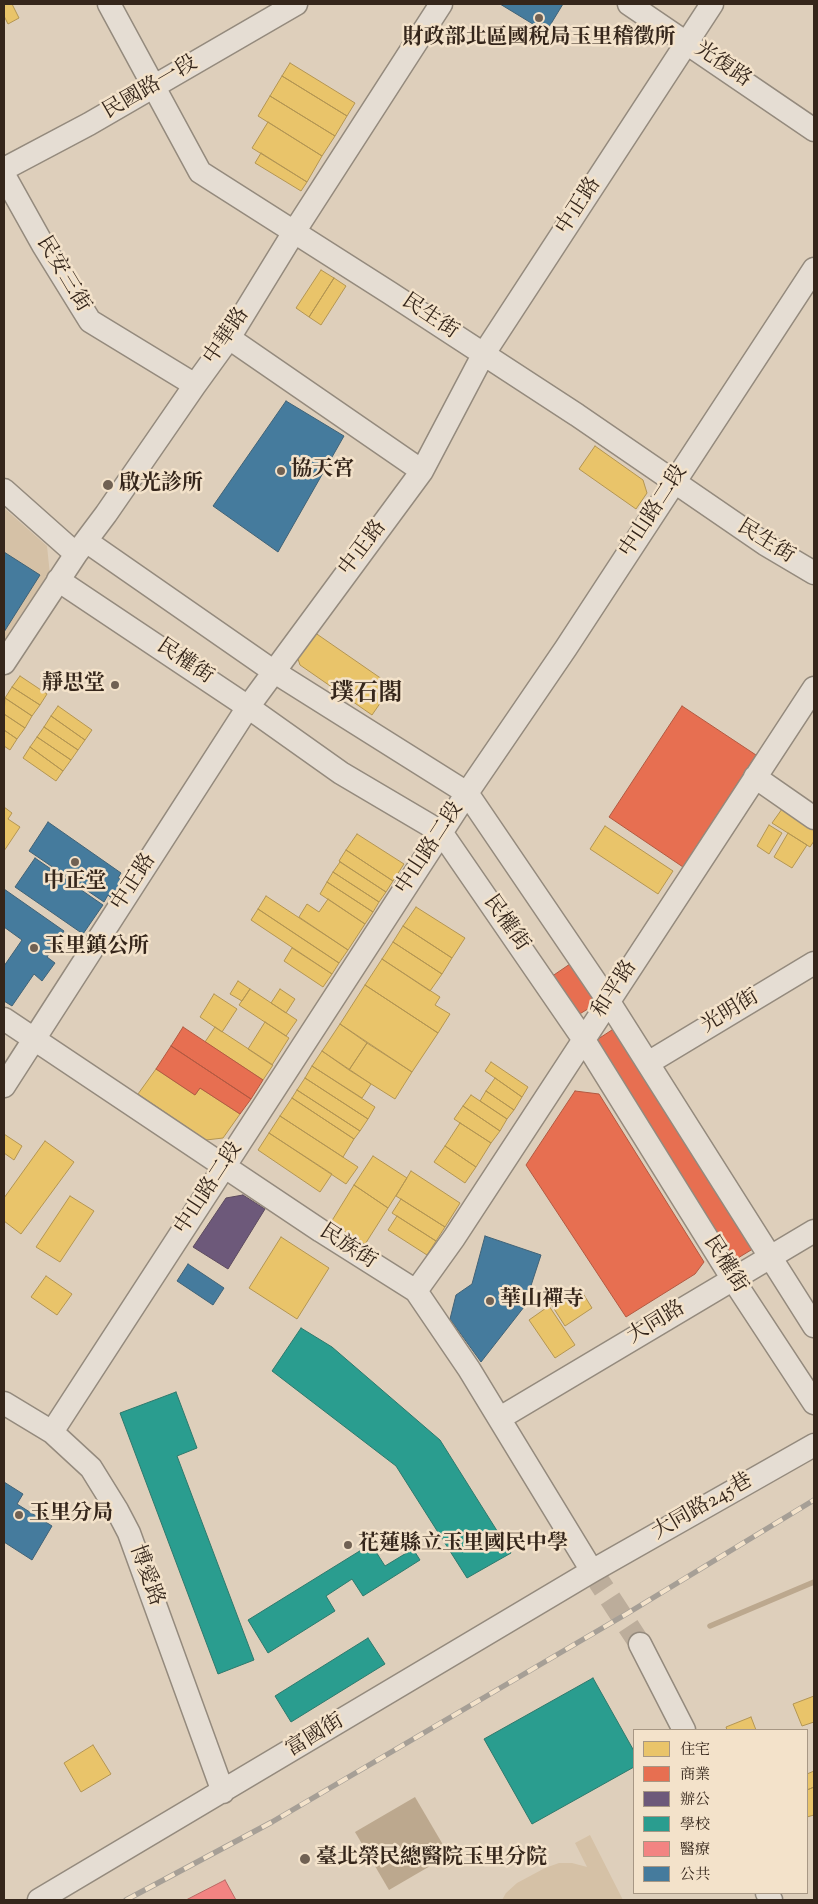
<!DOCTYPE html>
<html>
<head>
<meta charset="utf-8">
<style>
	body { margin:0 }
	#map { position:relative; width:818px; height:1904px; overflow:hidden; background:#decfbb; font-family:"Sorts Mill Goudy","Noto Serif TC",serif }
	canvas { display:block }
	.frame { position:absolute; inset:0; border:5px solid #35261b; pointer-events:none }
	.legend { position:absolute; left:633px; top:1729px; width:175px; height:165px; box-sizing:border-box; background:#f3e2ca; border:1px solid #a79784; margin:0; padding:6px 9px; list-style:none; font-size:15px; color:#35261b }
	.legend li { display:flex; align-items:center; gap:10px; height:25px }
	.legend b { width:25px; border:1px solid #a79784 }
</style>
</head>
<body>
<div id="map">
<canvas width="818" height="1904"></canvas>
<div class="frame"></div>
<ul class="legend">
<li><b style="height:14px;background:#e9c46a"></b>住宅</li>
<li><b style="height:14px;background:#e76f51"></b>商業</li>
<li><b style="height:14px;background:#6d597a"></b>辦公</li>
<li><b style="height:14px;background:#2a9d8f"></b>學校</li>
<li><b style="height:14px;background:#f28482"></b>醫療</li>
<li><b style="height:14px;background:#457b9d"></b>公共</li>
</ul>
</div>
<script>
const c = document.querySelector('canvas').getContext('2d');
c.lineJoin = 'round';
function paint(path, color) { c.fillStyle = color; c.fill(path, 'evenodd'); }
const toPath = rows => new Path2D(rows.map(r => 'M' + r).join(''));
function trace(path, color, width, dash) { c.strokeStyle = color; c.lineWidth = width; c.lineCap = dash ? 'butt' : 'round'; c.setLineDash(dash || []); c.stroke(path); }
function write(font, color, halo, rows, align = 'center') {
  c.font = font + ' "Sorts Mill Goudy","Noto Serif TC",serif'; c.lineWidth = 5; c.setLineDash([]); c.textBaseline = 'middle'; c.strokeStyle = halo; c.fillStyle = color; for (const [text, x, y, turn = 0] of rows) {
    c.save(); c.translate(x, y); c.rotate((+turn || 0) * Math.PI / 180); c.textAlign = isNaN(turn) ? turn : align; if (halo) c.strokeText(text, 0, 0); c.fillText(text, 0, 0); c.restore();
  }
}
const green = toPath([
	[4,508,47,546,50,575,4,650],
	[590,1835,623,1900,502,1900,506,1893,517,1883,545,1868,559,1863,572,1863,587,1867,575,1843]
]);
const water = toPath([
	[415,1797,449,1855,389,1890,355,1832]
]);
const homes = toPath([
	[4,4,12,4,19,18,8,24,4,16,4,4],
	[290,63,355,103,347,116,282,76,290,63],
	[282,76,347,116,335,136,270,96,282,76],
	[270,96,335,136,322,156,258,116,270,96],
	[268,122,322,156,307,182,252,148,268,122],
	[261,153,307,182,301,191,255,163,261,153],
	[321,270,334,278,309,317,296,308,321,270],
	[334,278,346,286,321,325,309,317,334,278],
	[595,446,643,480,647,493,636,509,579,469,595,446],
	[311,630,392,686,372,715,300,665,297,656,311,630],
	[20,676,47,694,40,705,12,687,20,676],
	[12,687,40,705,32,716,5,698,12,687],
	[5,698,32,716,25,728,4,714,5,698],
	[58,706,92,730,85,740,51,716,58,706],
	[4,714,25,728,17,739,4,730,4,714],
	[51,716,85,740,78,750,44,727,51,716],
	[44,727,78,750,71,760,37,737,44,727],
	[4,730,17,739,10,750,4,746,4,730],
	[37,737,71,760,63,771,30,747,37,737],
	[30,747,63,771,56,781,23,758,30,747],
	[4,807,12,813,8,819,20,827,4,851,4,807],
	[782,809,814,829,814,841,810,847,772,823,782,809],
	[769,825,782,833,769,854,757,846,769,825],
	[605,826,673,871,658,894,590,849,605,826],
	[788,833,807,845,792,868,774,857,788,833],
	[357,834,404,864,393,881,346,850,357,834],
	[346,850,393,881,386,892,339,861,346,850],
	[340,862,386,892,379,902,333,872,340,862],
	[333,872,379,902,373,912,327,882,333,872],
	[327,882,373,912,365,924,320,894,327,882],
	[266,896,348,950,339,963,258,909,266,896],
	[328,899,365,924,348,950,299,917,307,904,319,912,328,899],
	[416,907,465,938,452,958,403,926,416,907],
	[258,909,339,963,332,974,251,920,258,909],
	[403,926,452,958,442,974,393,942,403,926],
	[393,942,442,974,430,991,382,959,393,942],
	[292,948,332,974,323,987,284,961,292,948],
	[382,959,440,997,435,1005,450,1014,438,1033,365,985,382,959],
	[238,981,250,989,242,1001,230,994,238,981],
	[365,985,438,1033,412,1072,340,1024,365,985],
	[250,989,297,1020,286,1036,239,1005,250,989],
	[280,989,295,999,286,1013,271,1003,280,989],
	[214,994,237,1009,222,1032,200,1017,214,994],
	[265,1022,289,1038,272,1065,248,1049,265,1022],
	[340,1024,367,1043,349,1070,322,1051,340,1024],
	[215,1027,273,1065,263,1080,205,1042,215,1027],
	[367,1043,412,1072,395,1099,349,1070,367,1043],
	[322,1051,371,1084,362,1098,312,1066,322,1051],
	[491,1062,528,1087,522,1097,485,1071,491,1062],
	[312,1066,375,1107,368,1119,305,1078,312,1066],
	[156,1069,195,1095,200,1088,240,1114,223,1138,206,1140,138,1094,156,1069],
	[305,1078,368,1119,360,1131,297,1090,305,1078],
	[495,1078,522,1097,514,1110,486,1091,495,1078],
	[297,1090,360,1131,354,1139,292,1098,297,1090],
	[486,1091,514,1110,507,1119,480,1101,486,1091],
	[471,1095,507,1119,500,1131,463,1106,471,1095],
	[292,1098,354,1139,343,1157,280,1116,292,1098],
	[463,1106,500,1131,491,1143,454,1119,463,1106],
	[280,1116,358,1167,346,1184,269,1133,280,1116],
	[460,1123,491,1143,476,1167,445,1146,460,1123],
	[269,1133,332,1174,320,1192,258,1150,269,1133],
	[4,1134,22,1146,14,1160,4,1153,4,1134],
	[45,1141,74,1162,21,1234,4,1221,4,1198,45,1141],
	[445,1146,476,1167,465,1183,434,1162,445,1146],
	[373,1156,407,1178,388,1208,354,1185,373,1156],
	[411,1171,460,1203,445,1227,396,1196,411,1171],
	[354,1185,388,1208,362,1249,328,1227,354,1185],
	[70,1196,94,1211,60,1262,36,1247,70,1196],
	[401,1199,445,1227,436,1241,392,1213,401,1199],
	[397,1216,436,1241,427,1255,388,1230,397,1216],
	[281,1237,329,1268,297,1319,249,1288,281,1237],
	[46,1276,72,1294,57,1315,31,1297,46,1276],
	[579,1287,592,1308,565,1326,551,1304,579,1287],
	[549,1306,575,1345,555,1358,529,1320,549,1306],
	[814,1696,814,1722,802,1726,793,1704,814,1696],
	[751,1717,756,1730,727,1730,726,1727,751,1717],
	[93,1745,111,1774,81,1792,64,1763,93,1745],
	[814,1771,814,1787,807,1790,807,1774,814,1771],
	[814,1787,814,1815,807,1817,807,1790,814,1787]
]);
const shops = toPath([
	[682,706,756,755,683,867,609,817,682,706],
	[570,964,596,1004,573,1018,548,979,570,964],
	[618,1026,756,1247,733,1261,595,1041,618,1026],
	[183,1027,263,1080,251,1099,171,1046,183,1027],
	[171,1046,251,1099,240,1114,200,1088,195,1095,156,1069,171,1046],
	[575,1091,599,1094,704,1262,695,1274,626,1317,526,1165,575,1091]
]);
const offices = toPath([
	[243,1195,265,1209,228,1269,193,1247,226,1198,243,1195]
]);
const schools = toPath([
	[301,1328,332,1347,440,1440,511,1553,467,1578,396,1466,272,1371,301,1328],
	[176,1392,197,1448,177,1456,254,1660,218,1674,120,1413,176,1392],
	[371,1544,385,1566,413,1549,420,1560,363,1596,352,1579,326,1596,335,1611,268,1653,248,1620,371,1544],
	[368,1638,385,1664,291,1722,275,1696,368,1638],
	[593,1678,634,1751,634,1767,532,1824,484,1739,593,1678]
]);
const health = toPath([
	[225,1880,236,1900,186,1900,225,1880]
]);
const public = toPath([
	[500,4,563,4,546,32,500,4],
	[286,401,344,436,278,552,213,506,286,401],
	[4,552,40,575,4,632,4,552],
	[48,822,121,873,118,878,125,882,113,900,108,895,104,902,29,851,48,822],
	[35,858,103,905,83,934,15,887,35,858],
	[4,889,64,931,47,957,55,963,42,981,34,974,12,1006,4,1001,4,966,22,940,4,927,4,889],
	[485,1236,541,1255,524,1307,481,1362,450,1319,456,1295,472,1284,485,1236],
	[188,1264,224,1288,213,1305,177,1281,188,1264],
	[4,1482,23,1494,17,1504,52,1526,32,1560,4,1542,4,1482]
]);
const stream = toPath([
	[710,1626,814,1582]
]);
const minorTunnel = toPath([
	[592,1571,640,1644]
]);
const minor = toPath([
	[109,4,200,172,390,293,577,415,765,544,814,573],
	[629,4,814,130],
	[4,169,89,124,296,4],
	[4,175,43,245,90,321,195,385],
	[229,338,422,471],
	[4,490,76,554],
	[86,541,273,671,467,793,609,1002,814,1326],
	[58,580,248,707,341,773,441,832,584,1040,732,1278,814,1403],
	[4,663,76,554,106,514,195,385,229,338,294,232,441,4],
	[755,777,814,818],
	[4,1019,321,1231,416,1291,469,1369,592,1571],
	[648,1063,814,963],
	[4,1086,248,707,422,471,483,355,712,4],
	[416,1291,454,1238,814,688],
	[4,1403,52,1432,91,1468,117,1510,129,1533,223,1792],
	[500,1418,814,1231],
	[52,1432,467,793,566,648,814,269],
	[640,1644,684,1730],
	[767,1893,771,1900],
	[39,1900,592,1571,814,1445]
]);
const rail = toPath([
	[126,1900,272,1822,628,1613,814,1500]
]);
const markers = [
	[539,18,5,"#706153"],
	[281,471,5,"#706153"],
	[108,485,6,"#706153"],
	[115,685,5,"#706153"],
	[75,862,5,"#706153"],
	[34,948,5,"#706153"],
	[490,1301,5,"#706153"],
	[19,1515,5,"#706153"],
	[348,1545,5,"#706153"],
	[305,1859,6,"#706153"]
];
const poiNames = [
	["財政部北區國稅局玉里稽徵所",539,39,"center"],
	["協天宮",291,471],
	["啟光診所",119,485],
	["靜思堂",105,685,"right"],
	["中正堂",75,883,"center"],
	["玉里鎮公所",44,948],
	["華山禪寺",500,1301],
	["玉里分局",29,1515],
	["花蓮縣立玉里國民中學",358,1545],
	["臺北榮民總醫院玉里分院",316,1859]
];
const streetNames = [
	["光復路",722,66,34],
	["民國路一段",151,89,-30],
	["中正路",580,207,-57],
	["民安三街",62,275,59],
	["民生街",429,318,34],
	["中華路",228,337,-56],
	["中山路二段",655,512,-57],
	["民生街",765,543,32],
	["中正路",364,549,-53],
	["民權街",184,663,34],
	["中山路二段",431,849,-57],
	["中正路",135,883,-57],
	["民權街",505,924,55],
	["和平路",616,990,-57],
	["光明街",731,1013,-31],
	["中山路二段",210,1189,-57],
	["民族街",347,1248,33],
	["民權街",724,1265,58],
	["大同路",657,1324,-31],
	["大同路245巷",703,1508,-30],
	["博愛路",145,1576,70],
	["富國街",316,1737,-31]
];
const quarterNames = [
	["璞石閣",366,696]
];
paint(green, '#d5c1a6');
paint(water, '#bca88e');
paint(homes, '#e9c46a');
trace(homes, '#b39552', 1);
paint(shops, '#e76f51');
trace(shops, '#b25941', 1);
paint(offices, '#6d597a');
trace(offices, '#5c4a5e', 1);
paint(schools, '#2a9d8f');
trace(schools, '#2d796c', 1);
paint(health, '#f28482');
trace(health, '#b96863', 1);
paint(public, '#457b9d');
trace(public, '#406276', 1);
trace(stream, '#bca88e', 5.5);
trace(minorTunnel, '#bcad9b', 22, [22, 11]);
trace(minor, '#948a7d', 25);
trace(minor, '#e5ddd3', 22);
trace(rail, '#a69f96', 5.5);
trace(rail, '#f3e2ca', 4, [11]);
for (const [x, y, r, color] of markers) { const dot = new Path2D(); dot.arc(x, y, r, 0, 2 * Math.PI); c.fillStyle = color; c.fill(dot); trace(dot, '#f3e2ca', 2); }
write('bold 21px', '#35261b', '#f3e2ca', poiNames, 'left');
write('21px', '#35261b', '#f3e2ca', streetNames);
write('bold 24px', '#35261b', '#f3e2ca', quarterNames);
</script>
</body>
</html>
